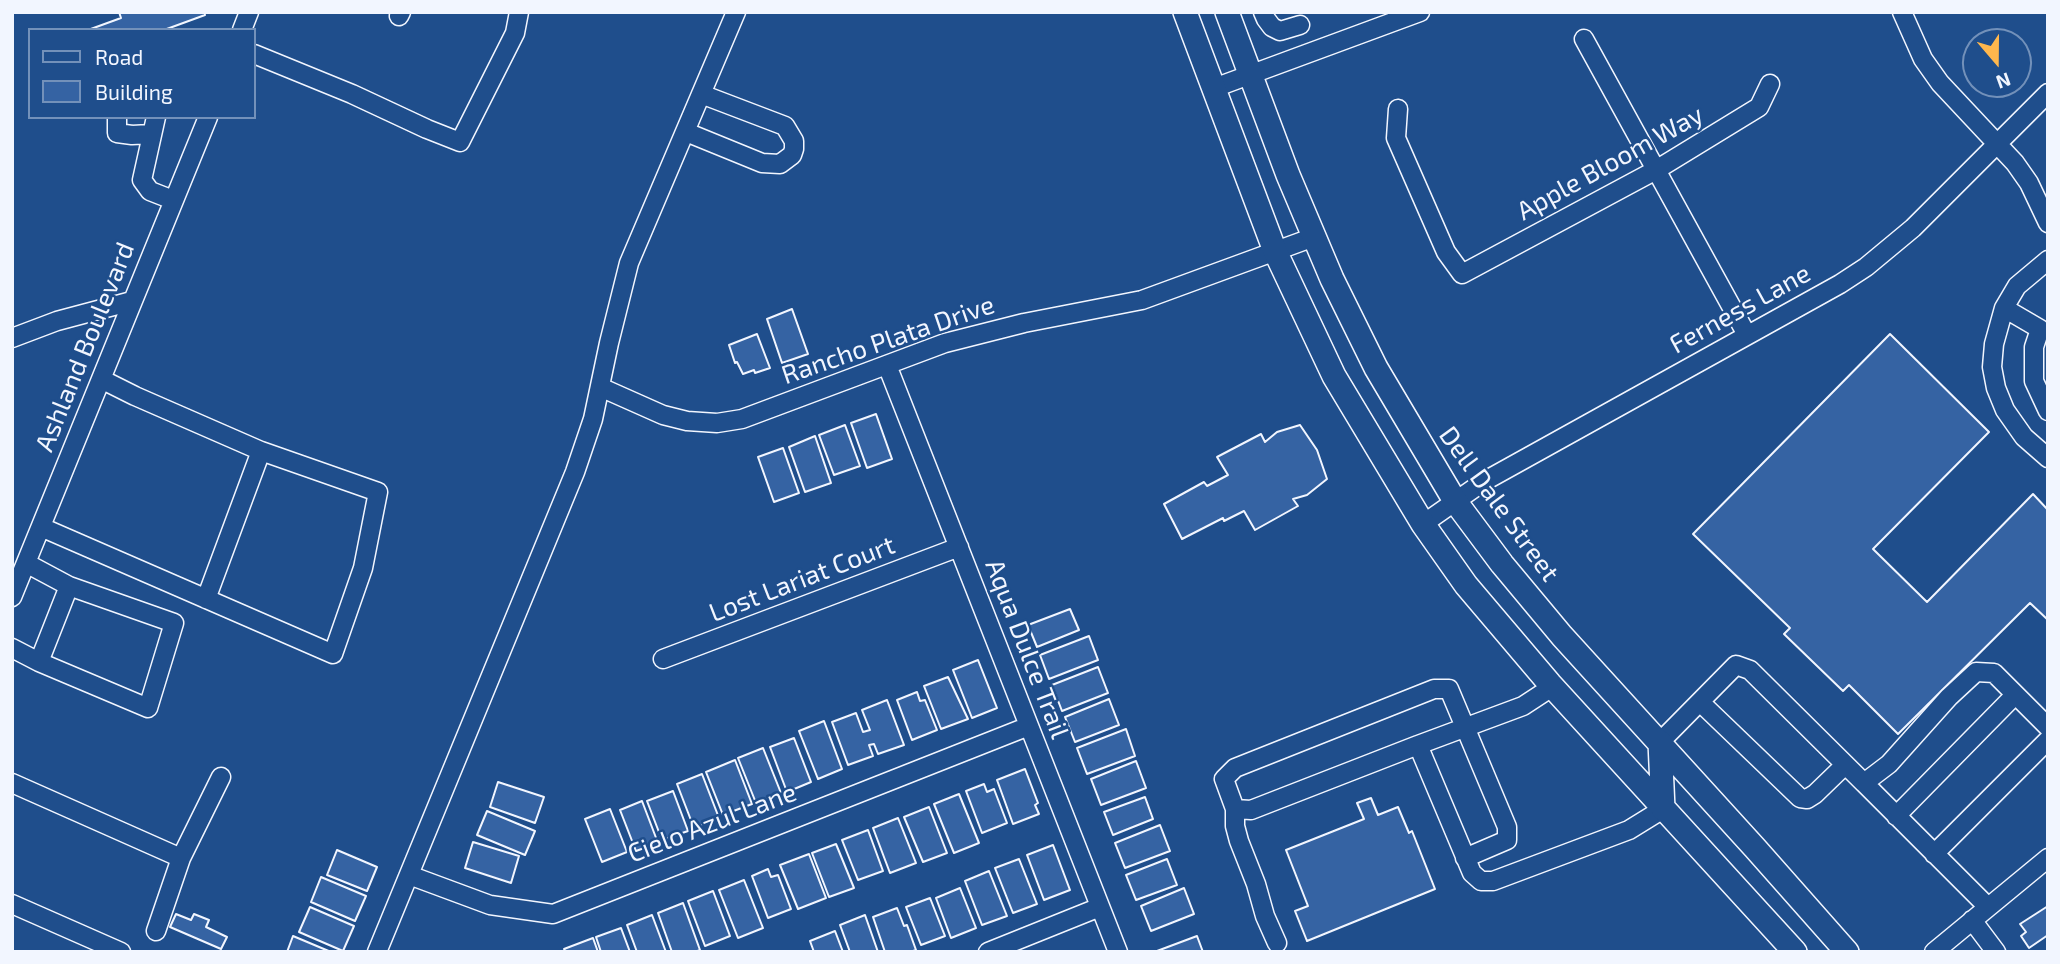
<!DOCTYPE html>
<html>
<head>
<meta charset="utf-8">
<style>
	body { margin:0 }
	#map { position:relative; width:2060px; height:964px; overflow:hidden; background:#1f4e8c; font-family:"Exo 2",sans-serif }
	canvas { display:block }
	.frame { position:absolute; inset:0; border:14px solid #f2f6ff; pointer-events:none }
	.legend { position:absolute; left:28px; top:28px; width:228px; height:91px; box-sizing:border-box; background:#1f4e8c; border:2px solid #7391ba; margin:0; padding:9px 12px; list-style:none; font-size:21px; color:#f2f6ff }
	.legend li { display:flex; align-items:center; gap:14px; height:35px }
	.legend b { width:35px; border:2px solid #7391ba }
	.north { position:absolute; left:1962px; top:28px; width:70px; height:70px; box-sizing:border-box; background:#1f4e8c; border:2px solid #7391ba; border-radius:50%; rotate:160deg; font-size:19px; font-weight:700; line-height:28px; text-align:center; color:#f2f6ff }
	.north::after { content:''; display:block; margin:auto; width:24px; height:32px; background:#ffb74d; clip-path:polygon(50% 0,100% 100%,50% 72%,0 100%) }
</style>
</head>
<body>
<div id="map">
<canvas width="2060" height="964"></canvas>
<div class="frame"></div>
<ul class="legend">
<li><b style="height:9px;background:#1f4e8c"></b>Road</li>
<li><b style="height:19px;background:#3563a3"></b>Building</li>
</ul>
<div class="north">N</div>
</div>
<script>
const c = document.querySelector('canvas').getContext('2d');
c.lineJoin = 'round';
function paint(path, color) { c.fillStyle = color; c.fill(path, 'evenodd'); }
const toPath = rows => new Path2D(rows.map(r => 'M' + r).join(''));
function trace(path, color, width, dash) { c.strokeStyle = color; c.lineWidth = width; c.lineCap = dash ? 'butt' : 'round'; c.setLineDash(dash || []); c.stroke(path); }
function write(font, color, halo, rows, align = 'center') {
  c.font = font + ' "Exo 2",sans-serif'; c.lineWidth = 5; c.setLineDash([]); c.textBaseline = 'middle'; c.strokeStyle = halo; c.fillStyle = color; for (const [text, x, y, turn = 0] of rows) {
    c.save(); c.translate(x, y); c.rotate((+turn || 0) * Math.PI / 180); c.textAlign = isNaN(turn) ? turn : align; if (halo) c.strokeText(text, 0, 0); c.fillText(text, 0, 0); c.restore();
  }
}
const building = toPath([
	[119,12,204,12,205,15,164,30,88,30,121,18,119,12],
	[792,309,808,354,782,363,767,319,792,309],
	[757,334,770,368,755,373,754,370,743,374,737,362,735,363,729,345,757,334],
	[1890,334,1989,432,1873,549,1927,602,2033,494,2048,510,2048,620,2030,603,1898,734,1849,685,1843,691,1784,634,1790,628,1693,534,1890,334],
	[876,414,892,459,867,468,851,423,876,414],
	[845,425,860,466,834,475,819,435,845,425],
	[1300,425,1317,450,1327,479,1307,495,1293,499,1298,506,1255,530,1244,511,1224,521,1223,518,1182,539,1164,504,1204,482,1207,486,1228,475,1217,457,1261,434,1265,442,1277,432,1300,425],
	[815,436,831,483,805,492,789,447,815,436],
	[783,448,799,493,774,502,758,457,783,448],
	[1070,609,1079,630,1037,647,1028,625,1070,609],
	[1089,636,1098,660,1049,679,1040,655,1089,636],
	[978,660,997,708,972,718,953,670,978,660],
	[1098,667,1108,693,1062,711,1052,685,1098,667],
	[948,677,968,719,941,729,924,686,948,677],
	[917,692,920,701,925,700,937,730,912,740,897,700,917,692],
	[1109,699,1119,725,1075,742,1065,717,1109,699],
	[887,700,904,745,878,754,874,744,869,745,873,756,848,765,832,722,856,713,863,732,870,730,862,710,887,700],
	[824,721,842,769,818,779,799,731,824,721],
	[1126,729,1135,756,1087,774,1077,748,1126,729],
	[794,738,811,782,787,792,770,747,794,738],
	[763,748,781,793,756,803,738,758,763,748],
	[735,760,752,804,723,815,706,772,735,760],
	[1136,761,1146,788,1101,805,1091,779,1136,761],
	[1025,769,1038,803,1035,805,1039,814,1013,824,997,780,1025,769],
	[702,774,719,818,694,828,677,784,702,774],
	[498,782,544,797,535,823,490,807,498,782],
	[984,784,987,792,994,789,1007,823,982,833,966,791,984,784],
	[673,791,688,831,662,840,647,801,673,791],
	[959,794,979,843,954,853,934,804,959,794],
	[1145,797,1153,819,1113,835,1104,812,1145,797],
	[1371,798,1378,815,1398,807,1409,833,1412,831,1435,889,1307,941,1295,911,1308,906,1286,850,1364,819,1357,803,1371,798],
	[642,801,658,843,636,851,620,810,642,801],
	[929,807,947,853,923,862,904,817,929,807],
	[610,809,627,852,602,862,585,819,610,809],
	[487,811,535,831,525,855,477,835,487,811],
	[898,818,916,863,890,873,873,828,898,818],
	[1160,825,1170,851,1125,868,1115,843,1160,825],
	[868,830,883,871,858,880,842,840,868,830],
	[473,842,519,856,511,883,465,868,473,842],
	[836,844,854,888,829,897,812,853,836,844],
	[1053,845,1070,890,1044,900,1027,855,1053,845],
	[337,850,377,867,367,891,327,875,337,850],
	[809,854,826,898,798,909,780,865,809,854],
	[1019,859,1037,904,1013,913,995,868,1019,859],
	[1167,859,1177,885,1136,900,1126,875,1167,859],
	[768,869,771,877,778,875,791,909,768,918,752,876,768,869],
	[989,871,1007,916,982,925,965,881,989,871],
	[321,877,366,896,355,921,311,902,321,877],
	[744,880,763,928,738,938,719,890,744,880],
	[960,888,976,928,951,938,936,898,960,888],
	[1184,888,1194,914,1151,931,1141,906,1184,888],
	[713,891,730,936,705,946,688,901,713,891],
	[930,898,945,936,921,945,906,907,930,898],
	[683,903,700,950,695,952,672,952,658,913,683,903],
	[2048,906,2048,935,2029,948,2021,936,2026,932,2020,924,2048,906],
	[310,907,354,926,343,951,299,932,310,907],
	[897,908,904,926,907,925,916,950,910,952,885,952,873,917,897,908],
	[176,914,191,920,194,914,209,920,206,927,227,937,221,949,170,927,176,914],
	[652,915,666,952,637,952,627,925,652,915],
	[865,915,878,952,850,952,840,925,865,915],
	[621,928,630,952,601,952,596,937,621,928],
	[835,931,843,952,814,952,810,941,835,931],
	[293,936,331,952,287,952,293,936],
	[1197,936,1203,952,1157,952,1157,951,1197,936],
	[593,938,598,952,566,952,564,949,593,938]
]);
const minor = toPath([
	[1263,12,1266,19,1272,27,1280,31,1300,25],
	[1902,12,1923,59,1940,83,2015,163,2029,183,2048,223],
	[399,16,401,12],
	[242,30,249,12],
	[1584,39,1747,335],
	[254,54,352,94,427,129,460,142,515,33,519,12],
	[1214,88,1420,12],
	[1398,109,1396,138,1446,252,1462,274,1656,170,1759,107,1770,84],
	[117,117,117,133,132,135,151,134],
	[156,117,142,180,150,191,173,200],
	[686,132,762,163,780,164,792,155,794,149,794,141,785,126,701,94],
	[2048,260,2017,286,2004,308,1994,344,1992,367,1996,388,2005,410,2024,437,2048,458],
	[2004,308,2040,329,2034,347,2034,381,2048,411],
	[12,338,57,321,132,301],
	[887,365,1118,952],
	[600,387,663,415,687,421,717,423,742,419,945,343,1024,323,1142,300,1314,237],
	[1423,524,1483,482,1840,284,1866,267,1913,228,2048,93],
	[41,527,333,654,363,568,378,492,261,451,135,396,101,379],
	[12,597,208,117],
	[206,599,261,451],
	[12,648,39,662,148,708,174,623,69,586,26,563],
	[663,659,959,547],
	[39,662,69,586],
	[1700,702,1800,798,1807,799,1815,794,1845,765],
	[1660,742,1736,665,1750,670,1864,783,1889,764,1949,697,1976,672,1994,673,2048,727],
	[1418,745,1523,706,1552,687],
	[12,783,181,858],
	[1864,783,1988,907],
	[1235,809,1235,826,1239,841,1256,884,1265,916,1277,943],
	[1896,816,2015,695],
	[1934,854,2048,740],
	[1465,858,1507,840,1507,827,1449,689,1434,689,1235,768,1224,779,1235,809,1251,810,1418,745,1472,873,1481,881,1493,881,1629,830,1663,809],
	[409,875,490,905,553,914,1029,726],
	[12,904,121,952],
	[1972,920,1996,952],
	[156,931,181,858,221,777],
	[377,952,575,472,593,419,609,343,629,263,736,12],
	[988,952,1100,907],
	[1934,952,2048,858]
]);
const major = toPath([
	[1185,12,1275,251,1334,376,1423,524,1466,585,1550,684,1795,952],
	[1227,12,1288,175,1332,279,1376,368,1455,501,1502,564,1562,636,1755,848,1847,952],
	[1660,742,1663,809]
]);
const streetNames = [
	["Apple Bloom Way",1610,163,-29],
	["Ferness Lane",1740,309,-29],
	["Rancho Plata Drive",888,340,-19],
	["Ashland Boulevard",85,347,-68],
	["Dell Dale Street",1499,504,54],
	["Lost Lariat Court",802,579,-21],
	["Aqua Dulce Trail",1027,649,69],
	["Cielo Azul Lane",712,823,-21]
];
paint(building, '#3563a3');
trace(building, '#f2f6ff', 2);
trace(minor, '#f2f6ff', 21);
trace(major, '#f2f6ff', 26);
trace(minor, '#1f4e8c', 18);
trace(major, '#1f4e8c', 23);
write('26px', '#f2f6ff', '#1f4e8c', streetNames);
</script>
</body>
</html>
